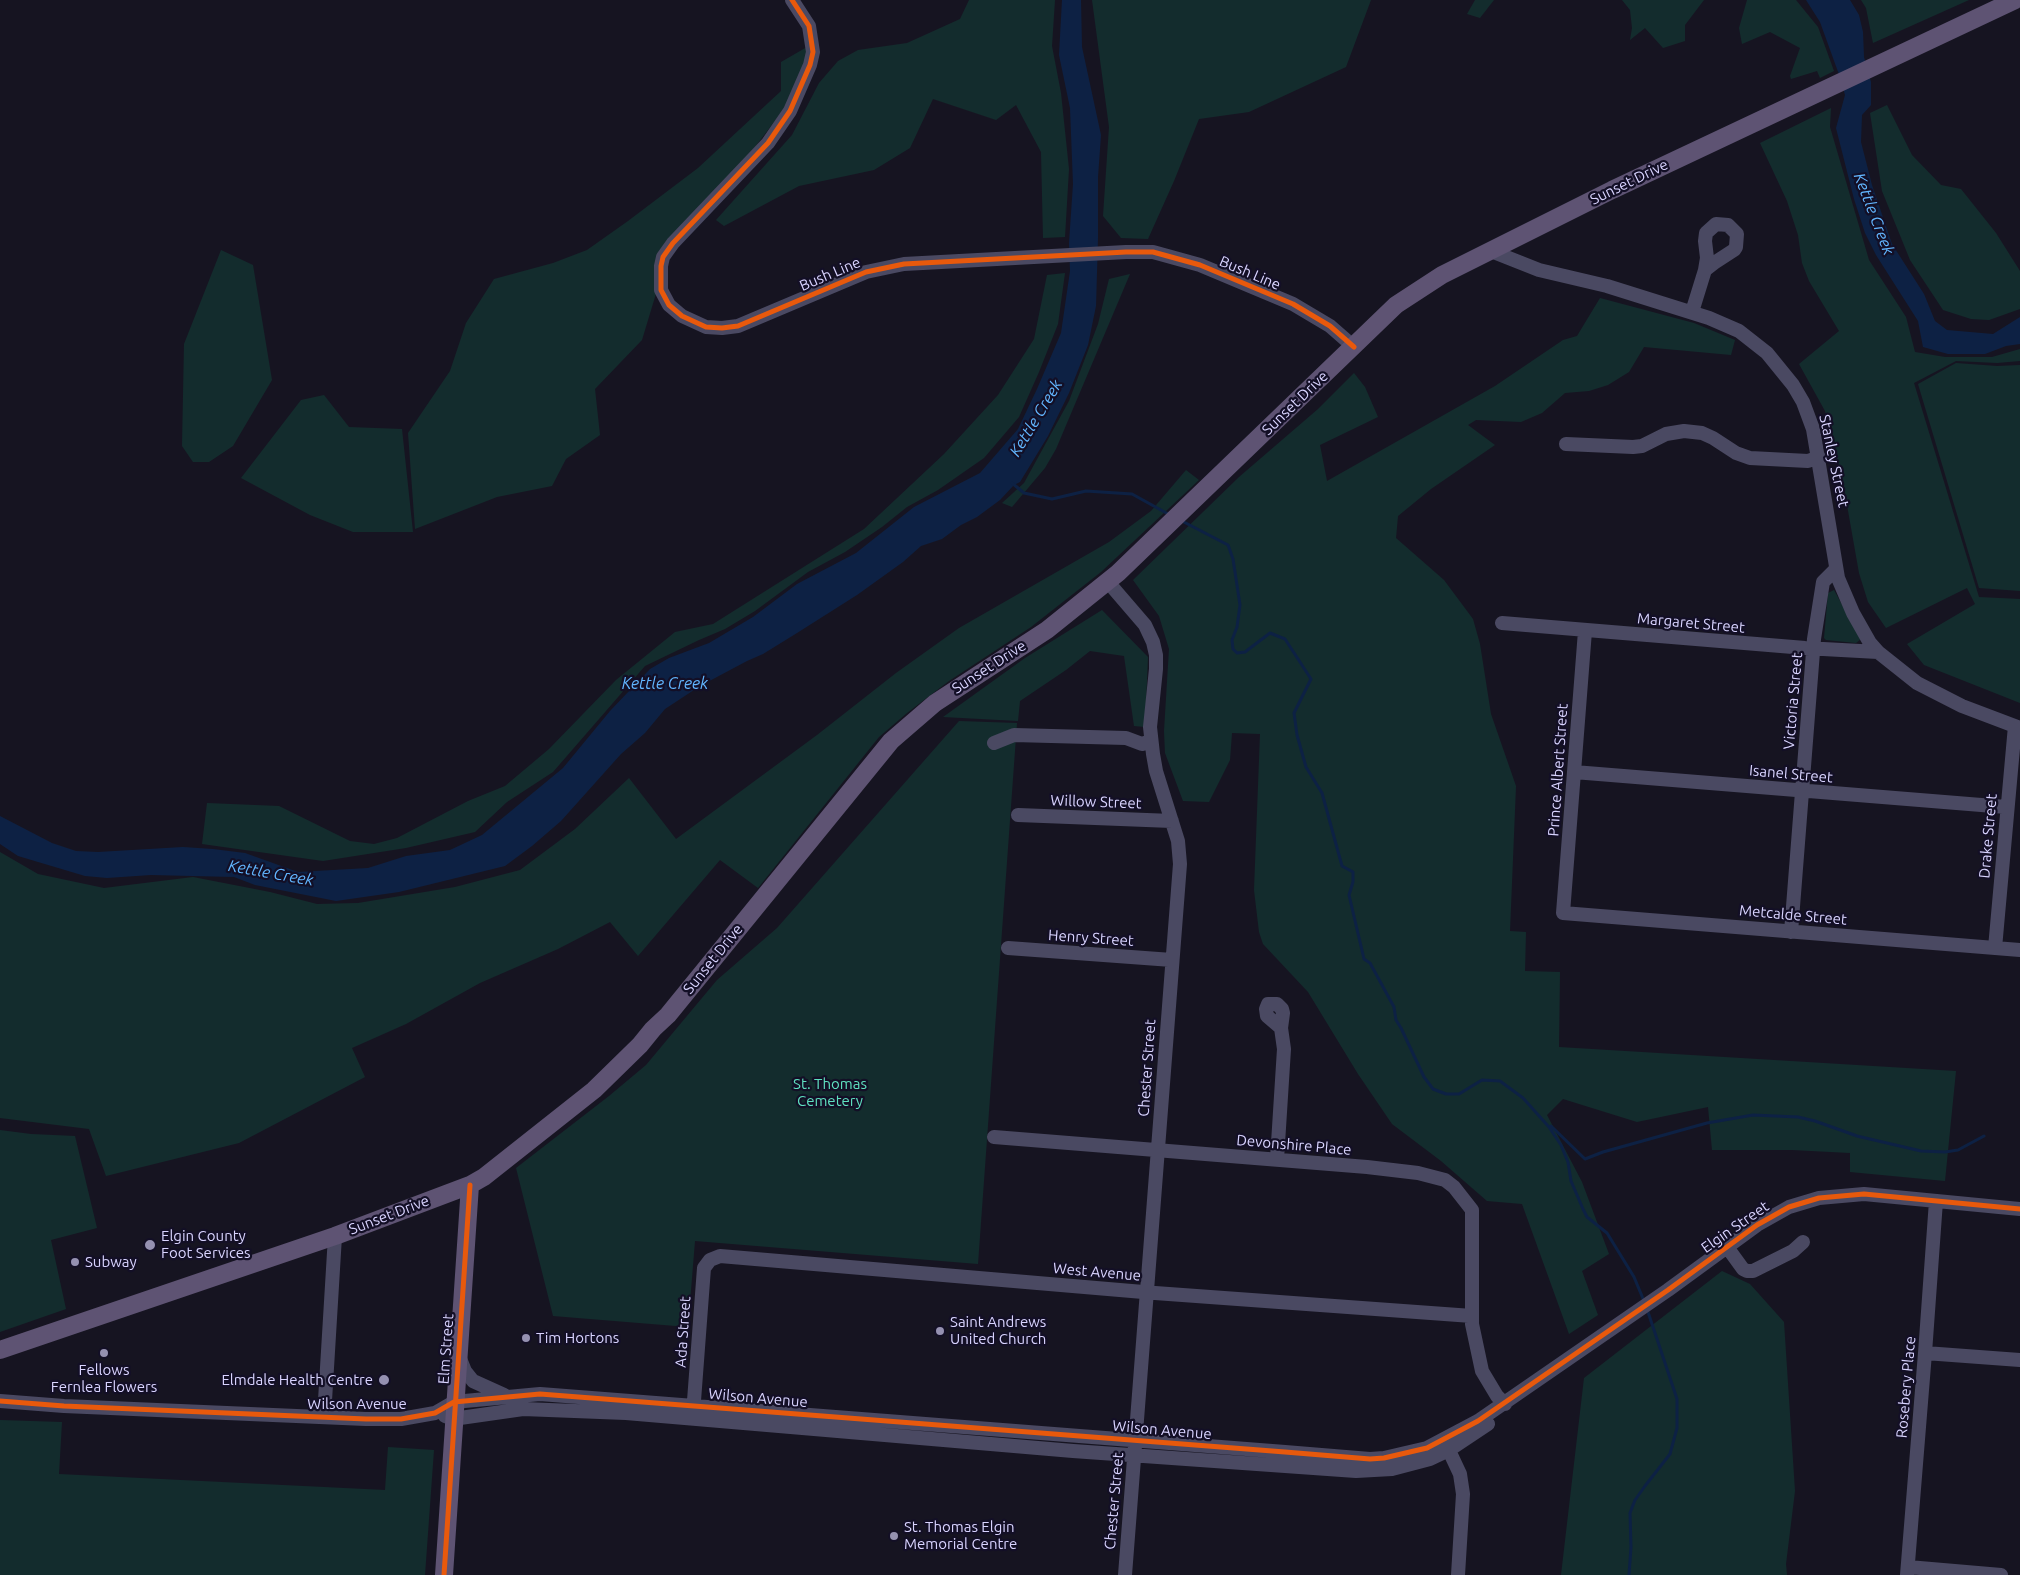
<!DOCTYPE html>
<html>
<head>
<meta charset="utf-8">
<style>
	body { margin:0 }
	canvas { display:block; background:#161421 }
</style>
</head>
<body>
<canvas width="2020" height="1575"></canvas>
<script>
const c = document.querySelector('canvas').getContext('2d');
c.lineJoin = 'round';
function paint(path, color) { c.fillStyle = color; c.fill(path, 'evenodd'); }
const toPath = rows => new Path2D(rows.map(r => 'M' + r).join(''));
function trace(path, color, width, dash) { c.strokeStyle = color; c.lineWidth = width; c.lineCap = dash ? 'butt' : 'round'; c.setLineDash(dash || []); c.stroke(path); }
function write(font, color, halo, rows, align = 'center') {
  c.font = font + ' Ubuntu,sans-serif'; c.lineWidth = 4.5; c.setLineDash([]); c.textBaseline = 'middle'; c.strokeStyle = halo; c.fillStyle = color; for (const [text, x, y, turn = 0] of rows) {
    c.save(); c.translate(x, y); c.rotate((+turn || 0) * Math.PI / 180); c.textAlign = isNaN(turn) ? turn : align; if (halo) c.strokeText(text, 0, 0); c.fillText(text, 0, 0); c.restore();
  }
}
const green = toPath([
	[969,0,1055,0,1052,46,1061,93,1069,169,1065,237,1043,238,1041,152,1016,105,996,120,933,99,910,148,874,170,799,186,724,226,716,220,792,135,819,83,838,61,858,50,907,43,960,19],
	[1092,0,1371,0,1346,67,1249,112,1199,119,1174,181,1148,239,1121,238,1103,216,1109,127],
	[1475,0,1494,0,1480,18,1467,14],
	[1622,0,1704,0,1685,25,1685,41,1663,48,1645,28,1630,40,1632,28,1630,10],
	[1747,0,1796,0,1818,27,1834,71,1820,78,1817,71,1791,79,1790,76,1800,48,1770,32,1742,44,1739,28],
	[1861,0,1969,0,1873,43,1866,8],
	[807,47,805,66,790,101,755,147,661,254,658,287,642,340,595,389,600,435,566,459,552,486,497,497,415,529,408,433,450,371,466,323,494,279,553,263,587,250,628,221,698,168,781,91,781,62],
	[1887,105,1912,155,1941,185,1961,189,1996,233,2020,271,2020,309,1989,320,1971,319,1943,310,1910,260,1882,191,1870,113],
	[1831,108,1830,127,1869,260,1906,317,1915,352,1945,357,1992,357,2020,349,2020,361,1997,363,1956,361,1914,383,1979,597,2020,599,2020,703,1924,665,1907,644,1975,604,1967,588,1886,628,1868,602,1859,573,1844,488,1825,411,1799,364,1839,331,1809,281,1802,263,1798,235,1787,201,1760,143],
	[221,250,253,265,272,380,233,446,209,462,193,462,182,446,184,344],
	[1065,273,1058,324,1039,372,1019,417,984,458,938,490,907,507,882,527,845,552,808,572,755,611,725,629,699,640,645,666,553,772,507,802,475,832,406,848,323,861,202,844,207,803,279,806,350,841,374,844,397,838,468,801,505,786,549,749,616,680,675,632,713,624,864,529,944,454,998,395,1034,339,1047,275],
	[1130,274,1056,449,1045,468,1012,507,1002,503,1024,483,1069,401,1098,324,1109,279],
	[1600,298,1694,323,1735,340,1731,355,1644,347,1629,372,1608,385,1589,391,1565,393,1542,413,1521,422,1476,420,1468,425,1495,445,1431,489,1398,516,1396,538,1444,580,1473,619,1480,644,1491,714,1516,786,1510,931,1526,932,1525,971,1560,972,1559,1047,1956,1071,1945,1181,1850,1172,1850,1153,1792,1150,1712,1150,1708,1107,1637,1122,1563,1099,1547,1115,1582,1182,1609,1254,1582,1271,1598,1315,1569,1334,1522,1204,1487,1201,1441,1161,1392,1124,1358,1074,1308,992,1263,944,1259,932,1254,890,1260,734,1232,733,1230,760,1209,802,1183,801,1165,753,1164,731,1169,649,1159,616,1133,580,1239,477,1318,409,1354,373,1365,387,1378,417,1320,445,1327,481,1495,386,1563,340,1577,336],
	[1956,363,1997,366,2020,365,2020,591,1979,588,1918,384],
	[324,395,349,427,402,429,413,532,353,532,310,515,241,478,301,400],
	[1186,470,1199,480,1101,572,1031,627,949,681,907,713,879,737,758,888,720,860,638,956,610,922,558,949,480,983,406,1024,352,1048,365,1077,239,1143,106,1176,89,1129,0,1118,0,852,38,874,104,888,193,877,270,892,317,904,358,903,455,887,520,870,575,829,629,778,676,839,817,735,896,673,959,628,1109,542,1151,511],
	[1834,590,1861,639,1856,643,1826,640,1824,638,1828,593],
	[1102,610,1148,657,1145,727,1134,726,1124,656,1090,651,1066,670,1020,701,1018,721,943,717,1025,658],
	[959,721,1017,723,978,1264,695,1241,688,1327,553,1316,516,1168,609,1096,646,1065,717,980,777,928],
	[0,1130,31,1134,75,1136,97,1228,51,1240,66,1309,0,1332],
	[1722,1271,1750,1284,1784,1322,1795,1491,1786,1564,1787,1575,1561,1575,1584,1378],
	[0,1420,62,1422,59,1474,385,1490,388,1447,434,1450,425,1575,0,1575]
]);
const water = toPath([
	[1062,0,1081,0,1082,47,1101,135,1098,177,1098,238,1096,306,1088,345,1069,393,1048,436,1020,482,1014,485,1000,500,977,517,961,525,942,539,921,546,903,562,857,595,797,633,763,654,747,661,700,686,665,709,645,733,621,754,561,821,532,846,505,866,399,892,336,901,255,885,234,877,151,875,107,878,85,876,18,856,0,844,0,816,52,843,76,851,98,852,183,847,213,849,245,853,298,872,368,868,406,856,450,850,482,835,563,768,610,711,650,669,669,658,709,643,753,617,797,584,856,553,914,507,980,473,1018,429,1037,389,1061,333,1070,271,1069,243,1073,184,1070,108,1059,55],
	[1806,0,1850,0,1859,15,1863,32,1864,57,1871,82,1871,105,1862,115,1861,142,1872,185,1892,244,1924,294,1935,321,1947,330,1993,334,2020,317,2020,344,2006,346,1985,354,1948,354,1923,347,1918,321,1876,255,1865,233,1854,199,1836,128,1845,95,1841,80,1820,22]
]);
const stream = toPath([
	[1012,483,1024,493,1052,499,1086,491,1132,494,1170,515],
	[1180,520,1228,545,1233,559,1240,605,1237,627,1232,640,1233,649,1237,653,1245,652,1270,633,1285,639,1311,679,1294,713,1297,735,1306,767,1322,793,1342,866,1353,872,1353,882,1349,895,1364,959,1370,963,1394,1007,1396,1020,1401,1028,1424,1077,1433,1089,1446,1094,1459,1094,1482,1080,1500,1081,1523,1098,1549,1127,1561,1145,1568,1162,1571,1181,1583,1209,1587,1217,1607,1233,1634,1277,1644,1301],
	[1551,1126,1585,1159,1603,1152,1707,1123,1753,1115,1798,1117,1815,1121,1857,1136,1921,1151,1945,1152,1958,1150,1984,1136],
	[1629,1575,1631,1547,1630,1513,1635,1500,1645,1486,1670,1454,1677,1428,1677,1399,1647,1309]
]);
const minor = toPath([
	[792,0,809,26,813,52,810,65,790,111,768,143,673,243,663,257,661,266,661,290,669,305,682,316,706,327,722,328,738,326,866,272,904,264,1126,252,1153,252,1200,265,1293,304,1330,326,1354,347],
	[1491,251,1539,270,1607,286,1709,318,1739,331,1767,353,1793,385,1803,402,1813,429,1838,578,1853,613,1870,643,1878,652,1917,683,1962,706,2020,728],
	[1692,312,1705,270,1714,263,1734,250,1736,247,1737,234,1728,225,1716,224,1706,233,1705,241,1707,258,1705,270],
	[1566,444,1633,447,1642,446,1666,434,1684,431,1702,433,1713,438,1736,453,1750,458,1808,461,1819,457],
	[1108,582,1145,625,1153,642,1156,655,1156,669,1150,727,1153,754,1156,771,1178,841,1180,864,1125,1575],
	[1502,623,1805,648,1878,652],
	[1585,631,1563,913,2020,950],
	[994,743,1014,735,1126,738,1142,744,1151,741],
	[1574,772,2006,807],
	[1018,815,1172,821],
	[1791,932,1814,639,1823,582,1836,569],
	[1008,948,1172,960],
	[1995,948,2015,726],
	[994,1137,1367,1167,1418,1173,1445,1180,1454,1187,1472,1210,1472,1324,1482,1371,1497,1396,1505,1404],
	[1277,1159,1284,1049,1281,1028,1283,1013,1282,1009,1277,1004,1268,1004,1266,1009,1267,1016,1281,1028],
	[1727,1247,1743,1269,1747,1271,1753,1271,1793,1251,1803,1242],
	[1925,1353,2020,1360],
	[459,1356,465,1371,473,1381,504,1395],
	[0,1401,64,1406,366,1419,401,1419,435,1413,454,1402,540,1394,1285,1452,1370,1459,1384,1458,1427,1448,1478,1421,1668,1290,1757,1225,1789,1207,1819,1198,1864,1194,2020,1209],
	[693,1414,704,1268,710,1260,720,1256,1155,1293,1472,1316],
	[445,1416,453,1419,523,1409,626,1413,1073,1451,1356,1471,1392,1469,1430,1459,1449,1450,1488,1424],
	[324,1417,335,1236],
	[1445,1442,1460,1474,1463,1494,1458,1575],
	[1908,1567,2001,1575],
	[1907,1575,1925,1353,1936,1201]
]);
const major = toPath([
	[0,1350,335,1236,470,1185,484,1177,594,1090,640,1045,653,1029,668,1015,891,741,935,703,1047,630,1118,573,1396,305,1442,275,1612,190,2015,0],
	[444,1575,470,1185]
]);
const cycleway = toPath([
	[792,0,809,26,813,52,810,65,790,111,768,143,673,243,663,257,661,266,661,290,669,305,682,316,706,327,722,328,738,326,866,272,904,264,1126,252,1153,252,1200,265,1293,304,1330,326,1354,347],
	[0,1401,64,1406,366,1419,401,1419,435,1413,454,1402,540,1394,1285,1452,1370,1459,1384,1458,1427,1448,1478,1421,1668,1290,1757,1225,1789,1207,1819,1198,1864,1194,2020,1209],
	[444,1575,470,1185]
]);
const markers = [
	[150,1245,6,"#9591b1"],
	[75,1262,5,"#9591b1"],
	[940,1331,5,"#9591b1"],
	[526,1338,5,"#9591b1"],
	[104,1353,5,"#9591b1"],
	[384,1380,6,"#9591b1"],
	[894,1536,5,"#9591b1"]
];
const streetNames = [
	["Sunset Drive",1629,182,-26],
	["Bush Line",1250,273,23],
	["Bush Line",830,274,-23],
	["Sunset Drive",1295,403,-44],
	["Stanley Street",1834,461,78],
	["Margaret Street",1691,623,5],
	["Sunset Drive",989,667,-33],
	["Victoria Street",1793,701,-85],
	["Prince Albert Street",1558,770,-86],
	["Isanel Street",1791,774,5],
	["Willow Street",1096,802,2],
	["Drake Street",1988,836,-85],
	["Metcalde Street",1793,915,5],
	["Henry Street",1091,938,4],
	["Sunset Drive",713,959,-51],
	["Chester Street",1147,1068,-86],
	["Devonshire Place",1294,1145,5],
	["Sunset Drive",389,1215,-21],
	["Elgin Street",1735,1227,-35],
	["West Avenue",1097,1272,5],
	["Ada Street",683,1332,-86],
	["Elm Street",446,1349,-86],
	["Rosebery Place",1906,1387,-85],
	["Wilson Avenue",758,1398,5],
	["Wilson Avenue",357,1404],
	["Wilson Avenue",1162,1430,5],
	["Chester Street",1114,1501,-85]
];
const parkNames = [
	["St. Thomas",830,1084],
	["Cemetery",830,1101]
];
const poiNames = [
	["Elgin County",161,1236],
	["Foot Services",161,1253],
	["Subway",85,1262],
	["Saint Andrews",950,1322],
	["United Church",950,1339],
	["Tim Hortons",536,1338],
	["Fellows",104,1370,"center"],
	["Fernlea Flowers",104,1387,"center"],
	["Elmdale Health Centre",373,1380,"right"],
	["St. Thomas Elgin",904,1527],
	["Memorial Centre",904,1544]
];
const waterNames = [
	["Kettle Creek",1874,214,69],
	["Kettle Creek",1036,418,-59],
	["Kettle Creek",665,684],
	["Kettle Creek",271,873,10]
];
paint(green, '#132c2d');
paint(water, '#0d2144');
trace(stream, '#0d2144', 3);
trace(minor, '#4a4962', 14);
trace(major, '#5e5373', 18);
trace(cycleway, '#e8590c', 5);
for (const [x, y, r, color] of markers) { const dot = new Path2D(); dot.arc(x, y, r, 0, 2 * Math.PI); c.fillStyle = color; c.fill(dot); trace(dot, '#130f26', 2); }
write('15px', '#d9d4ff', '#130f26', streetNames);
write('15px', '#5fe0c0', '#130f26', parkNames);
write('15px', '#d9d4ff', '#130f26', poiNames, 'left');
write('italic 16px', '#62b6ff', '#130f26', waterNames);
</script>
</body>
</html>
